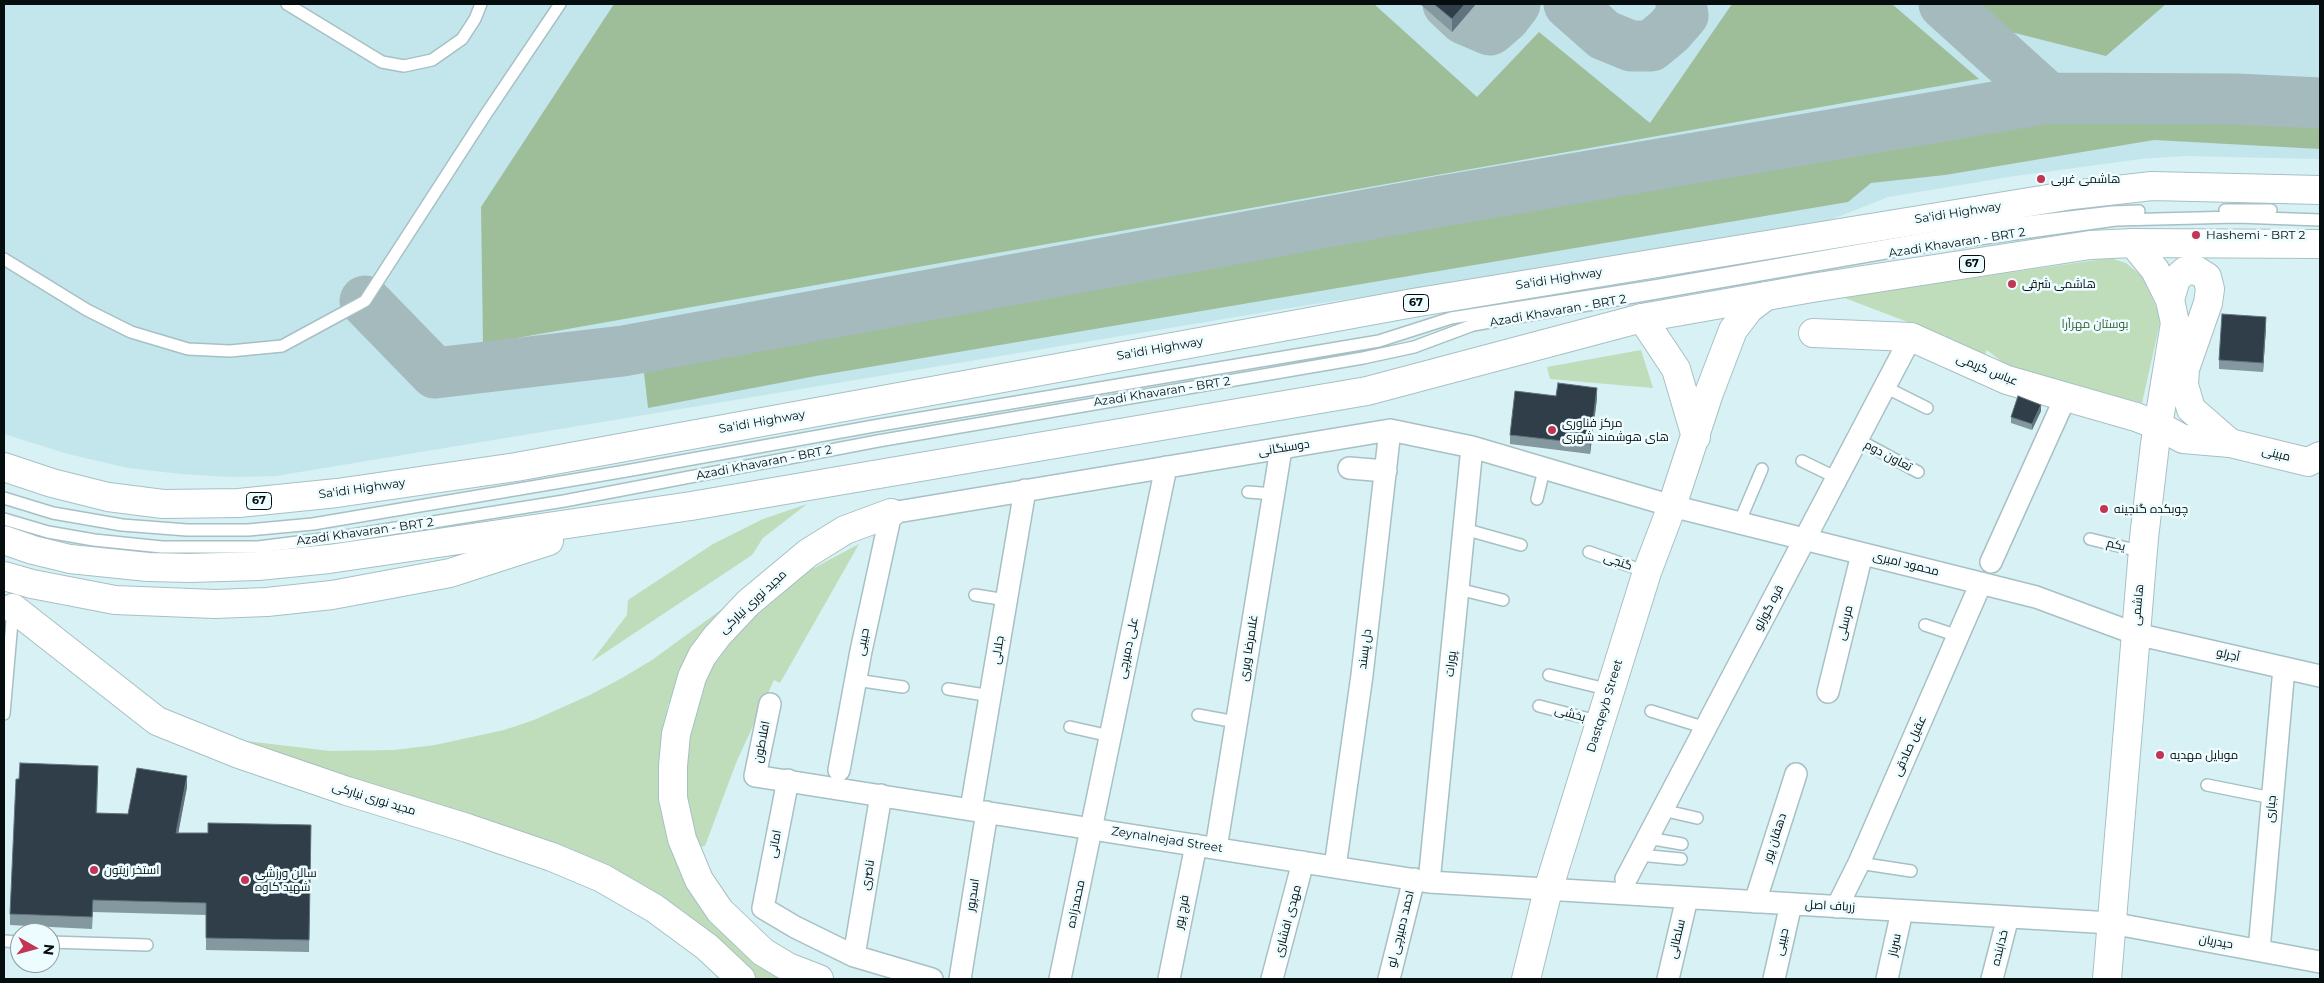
<!DOCTYPE html>
<html>
<head>
<meta charset="utf-8">
<style>
	body { margin:0 }
	#map { position:relative; width:2324px; height:983px; overflow:hidden; background:#d7f1f5; font-family:Montserrat,sans-serif }
	canvas { display:block }
	.frame { position:absolute; inset:0; border:5px solid #050d0f; pointer-events:none }
	.north { position:absolute; left:10px; top:923px; width:50px; height:50px; box-sizing:border-box; background:#edfcff; border:1px solid #909c9f; border-radius:50%; rotate:97deg; font-size:14px; font-weight:700; line-height:20px; text-align:center; color:#050d0f }
	.north::after { content:''; display:block; margin:auto; width:18px; height:22px; background:#c43454; clip-path:polygon(50% 0,100% 100%,50% 72%,0 100%) }
</style>
</head>
<body>
<div id="map">
<canvas width="2324" height="983"></canvas>
<div class="frame"></div>
<div class="north">N</div>
</div>
<script>
const c = document.querySelector('canvas').getContext('2d');
c.lineJoin = 'round';
function paint(path, color) { c.fillStyle = color; c.fill(path, 'evenodd'); }
const toPath = rows => new Path2D(rows.map(r => 'M' + r).join(''));
function trace(path, color, width, dash) { c.strokeStyle = color; c.lineWidth = width; c.lineCap = dash ? 'butt' : 'round'; c.setLineDash(dash || []); c.stroke(path); }
function write(font, color, halo, rows, align = 'center') {
  c.font = font + ' Montserrat,Cairo,sans-serif'; c.lineWidth = 5; c.setLineDash([]); c.textBaseline = 'middle'; c.strokeStyle = halo; c.fillStyle = color; for (const [text, x, y, turn = 0] of rows) {
    c.save(); c.translate(x, y); c.rotate((+turn || 0) * Math.PI / 180); c.textAlign = isNaN(turn) ? turn : align; if (halo) c.strokeText(text, 0, 0); c.fillText(text, 0, 0); c.restore();
  }
}
const built = toPath([
	[4,4,2320,4,2320,159,2184,156,2141,159,2015,176,1888,197,1830,220,1500,277,1308,305,276,476,231,477,181,474,128,468,68,454,4,434]
]);
const green = toPath([
	[2110,258,2126,263,2149,282,2147,286,2161,318,2142,403,2006,365,1987,350,1984,356,1954,345,1955,340,1842,297],
	[1641,350,1653,388,1550,379,1547,367],
	[807,504,763,538,752,555,591,662,627,615,628,600,713,544,763,519],
	[859,544,780,683,774,680,736,763,705,846,694,847,680,762,692,703,728,636,801,575],
	[733,601,682,674,668,705,663,730,679,862,801,979,757,979,740,961,704,930,221,738,330,751,394,750,435,745,504,730,534,720,590,695,622,678,652,660]
]);
const forest = toPath([
	[614,4,1374,4,1477,97,1539,32,1650,123,1732,4,1892,4,1979,79,483,344,481,207],
	[1976,4,2166,4,2106,56,2007,31],
	[2129,110,2320,112,2320,149,2154,140,1945,175,1871,183,1848,202,816,376,648,408,642,355,1042,285,1495,213,2002,123]
]);
const taxiway = toPath([
	[1448,4,1464,19,1490,30,1505,17,1515,4],
	[1569,4,1604,35,1631,46,1651,46,1669,31,1683,15,1681,4],
	[1944,4,2048,98,2236,99,2320,103],
	[365,301,435,373,623,351,1442,201,2048,98]
]);
const service = toPath([
	[287,4,382,62,404,66,432,60,462,39,475,19,481,4],
	[2225,210,2271,210],
	[4,259,87,310,131,332,188,349,230,351,282,346,365,301,484,117,560,4],
	[1885,387,1927,408],
	[1857,439,1918,472],
	[1802,461,1837,478],
	[1248,492,1274,494],
	[4,498,53,513,122,525,187,530,248,530,313,524,626,471,874,426,1379,341,1451,318,1660,285,2009,224,2112,212,2139,211],
	[1537,499,1544,470],
	[4,519,48,532,94,540,162,547,258,547,346,536,564,501,878,441,1363,358,1414,347,1473,325,1914,248,2116,220,2237,217,2320,220],
	[1739,523,1762,469],
	[1464,529,1521,545],
	[2090,539,2143,552],
	[1589,552,1647,572],
	[1458,589,1503,600],
	[975,595,1006,600],
	[1925,625,1958,636],
	[1549,675,1610,690],
	[856,680,903,687],
	[948,689,991,696],
	[1539,706,1601,722],
	[1651,711,1706,728],
	[4,714,13,610],
	[1198,715,1236,722],
	[1070,727,1110,736],
	[2207,785,2272,798],
	[1662,810,1697,818],
	[1648,838,1682,844],
	[1639,855,1681,859],
	[1859,863,1911,871],
	[4,941,20,942],
	[50,942,147,945]
]);
const minor = toPath([
	[1349,468,1386,471],
	[1991,562,2066,396],
	[1828,692,1862,554],
	[770,704,755,776,1429,882,2111,923,2320,962],
	[839,770,861,651,891,513,1390,430,1472,447,1672,506,2036,597,2136,634,2320,676],
	[788,780,763,908,795,927,854,956,932,979],
	[971,809,1025,490],
	[1216,848,1281,449],
	[1335,867,1362,675,1390,430],
	[1626,879,1911,337],
	[1429,882,1472,447],
	[1755,902,1796,774],
	[1837,907,1859,863,1981,583],
	[2259,950,2284,668],
	[854,956,881,795],
	[960,979,987,812],
	[1060,979,1166,467],
	[1169,979,1196,845],
	[1272,979,1303,862],
	[1389,979,1414,879],
	[1668,979,1687,898],
	[1774,979,1791,904],
	[1887,979,1902,911],
	[1992,979,2008,917]
]);
const tertiary = toPath([
	[1642,318,1676,369,1696,437],
	[1813,333,1911,337,2007,380,2136,417,2159,426],
	[2230,443,2308,462,2320,456],
	[1526,979,1548,890,1647,572,1672,506,1709,393,1733,330,1749,309,1766,296]
]);
const secondary = toPath([
	[2170,300,2176,279,2185,271,2196,270,2207,277,2210,289,2208,303,2185,369,2184,385,2191,409,2230,443],
	[2159,426,2183,439,2230,443],
	[13,608,157,721,239,754,347,791,467,828,552,857,602,878,654,908,707,947,741,979],
	[819,979,788,967,763,952,720,911,699,880,682,839,673,798,673,766,676,734,692,677,702,656,717,636,748,603,808,553,845,530,891,513],
	[2107,979,2144,538,2155,444,2175,323,2170,300,2155,270,2133,243]
]);
const trunk = toPath([
	[4,467,52,483,108,497,163,504,239,503,337,493,516,467,1413,303,2072,195,2152,186,2320,190],
	[4,540,33,550,70,559,148,567,189,568,258,566,329,559,691,506,1367,391,1642,318,1812,288,2090,245,2133,243,2320,244],
	[4,576,32,584,115,600,215,604,267,602,332,595,450,573,549,541]
]);
const wall = toPath([
	[1420,4,1476,4,1452,32],
	[2266,327,2263,372,2219,369,2219,360],
	[1556,396,1597,398,1590,454,1510,444,1510,435],
	[2041,411,2032,430,2011,423,2011,417],
	[98,778,97,813,128,814,187,787,178,833,208,833,311,825,309,952,206,950,206,915,93,912,92,929,10,925,10,914]
]);
const shadedWall = toPath([
	[1465,4,1476,4,1452,32,1452,19],
	[2266,317,2266,327,2263,372,2263,363],
	[1597,388,1597,398,1590,454,1590,444],
	[2041,405,2041,411,2032,430,2032,424],
	[187,776,187,787,176,845,176,833]
]);
const building = toPath([
	[1434,4,1465,4,1452,19,1434,4],
	[2222,314,2266,317,2263,363,2219,360,2222,314],
	[1558,383,1597,388,1590,444,1510,435,1515,391,1556,396,1558,383],
	[2018,396,2041,405,2032,424,2011,417,2018,396],
	[20,763,98,766,96,813,128,814,137,768,187,776,176,833,208,833,208,823,311,825,309,940,206,938,206,903,93,900,92,917,10,914,16,779,19,779,20,763]
]);
const markers = [
	[2041,179,5,"#c43454"],
	[2196,235,5,"#c43454"],
	[2012,284,5,"#c43454"],
	[1552,430,5,"#c43454"],
	[2104,509,5,"#c43454"],
	[2160,755,5,"#c43454"],
	[94,870,5,"#c43454"],
	[245,880,5,"#c43454"]
];
const shields = [
	[1972,264,25],
	[1416,303,25],
	[259,501,25]
];
const shieldNames = [
	["67",1972,264],
	["67",1416,303],
	["67",259,501]
];
const poiNames = [
	["هاشمی غربی",2051,179],
	["Hashemi - BRT 2",2206,235],
	["هاشمی شرقی",2022,284],
	["مرکز فناوری",1562,423],
	["های هوشمند شهری",1562,437],
	["چوبکده گنجینه",2114,509],
	["موبایل مهدیه",2170,755],
	["استخر زیتون",104,870],
	["سالن ورزشی",255,873],
	["شهید کاوه",255,887]
];
const streetNames = [
	["Sa'idi Highway",1958,213,-9],
	["Azadi Khavaran - BRT 2",1957,243,-9],
	["Sa'idi Highway",1559,279,-9],
	["Azadi Khavaran - BRT 2",1558,311,-10],
	["Sa'idi Highway",1160,349,-10],
	["عباس کریمی",1987,370,22],
	["Azadi Khavaran - BRT 2",1162,392,-9],
	["Sa'idi Highway",762,422,-10],
	["دوسنگانی",1284,448,-9],
	["مبینی",2276,454,14],
	["تعاون دوم",1888,456,28],
	["Azadi Khavaran - BRT 2",764,463,-11],
	["Sa'idi Highway",362,489,-8],
	["Azadi Khavaran - BRT 2",365,532,-8],
	["یکم",2116,545,14],
	["گنجی",1618,562,19],
	["محمود امیری",1906,564,14],
	["مجید نوری نیارکی",753,602,-43],
	["هاشمی",2138,605,-85],
	["قره گوزلو",1769,608,-62],
	["مرسلی",1845,623,-76],
	["حبیبی",863,642,-79],
	["علی دمیرچی",1128,648,-78],
	["غلامرضا ویری",1249,648,-81],
	["دل پسند",1365,649,-83],
	["جلالی",998,650,-81],
	["آجرلو",2228,655,13],
	["پورات",1451,664,-84],
	["Dastqeyb Street",1605,706,-73],
	["بخشی",1570,714,15],
	["افلاطون",762,742,-79],
	["عقیل صادقی",1910,746,-66],
	["مجید نوری نیارکی",374,799,17],
	["جباری",2271,809,-85],
	["دهقان پور",1775,838,-72],
	["Zeynalnejad Street",1167,840,9],
	["امانی",775,844,-79],
	["ناصری",868,875,-80],
	["اسدپور",973,895,-81],
	["محمدزاده",1076,904,-78],
	["زرباف اصل",1830,906,3],
	["فرج پور",1182,912,-79],
	["مهدی افشاری",1288,921,-75],
	["احمد دمیرچی لو",1401,929,-76],
	["سلطانی",1677,939,-77],
	["حبیبی",1782,942,-77],
	["حیدریان",2216,942,10],
	["سرباز",1895,945,-78],
	["خدابنده",2000,948,-76]
];
const parkNames = [
	["بوستان مهرآرا",2095,324]
];
paint(built, '#c2e6eb');
paint(green, '#bfddbb');
paint(forest, '#9ebe9a');
trace(taxiway, '#a4babd', 51);
trace(service, '#a7c0c4', 14);
trace(minor, '#a7c0c4', 24);
trace(tertiary, '#a7c0c4', 30);
trace(secondary, '#a7c0c4', 30);
trace(trunk, '#a7c0c4', 30);
trace(service, '#fff', 11);
trace(minor, '#fff', 21);
trace(tertiary, '#fff', 28);
trace(secondary, '#fff', 28);
trace(trunk, '#fff', 28);
paint(wall, '#83989f');
paint(shadedWall, '#61747d');
paint(building, '#2f3e49');
trace(building, '#61747d', 1);
for (const [x, y, r, color] of markers) { const dot = new Path2D(); dot.arc(x, y, r, 0, 2 * Math.PI); c.fillStyle = color; c.fill(dot); trace(dot, '#edfcff', 2); }
for (const [x, y, w] of shields) { const box = new Path2D(); box.roundRect(x - w / 2, y - 8.5, w, 17, 4); c.fillStyle = '#edfcff'; c.fill(box); trace(box, '#050d0f', 1); }
write('bold 11px', '#050d0f', null, shieldNames);
write('12px', '#050d0f', '#edfcff', poiNames, 'left');
write('12px', '#050d0f', '#edfcff', streetNames);
write('12px', '#345f2f', '#edfcff', parkNames);
</script>
</body>
</html>
